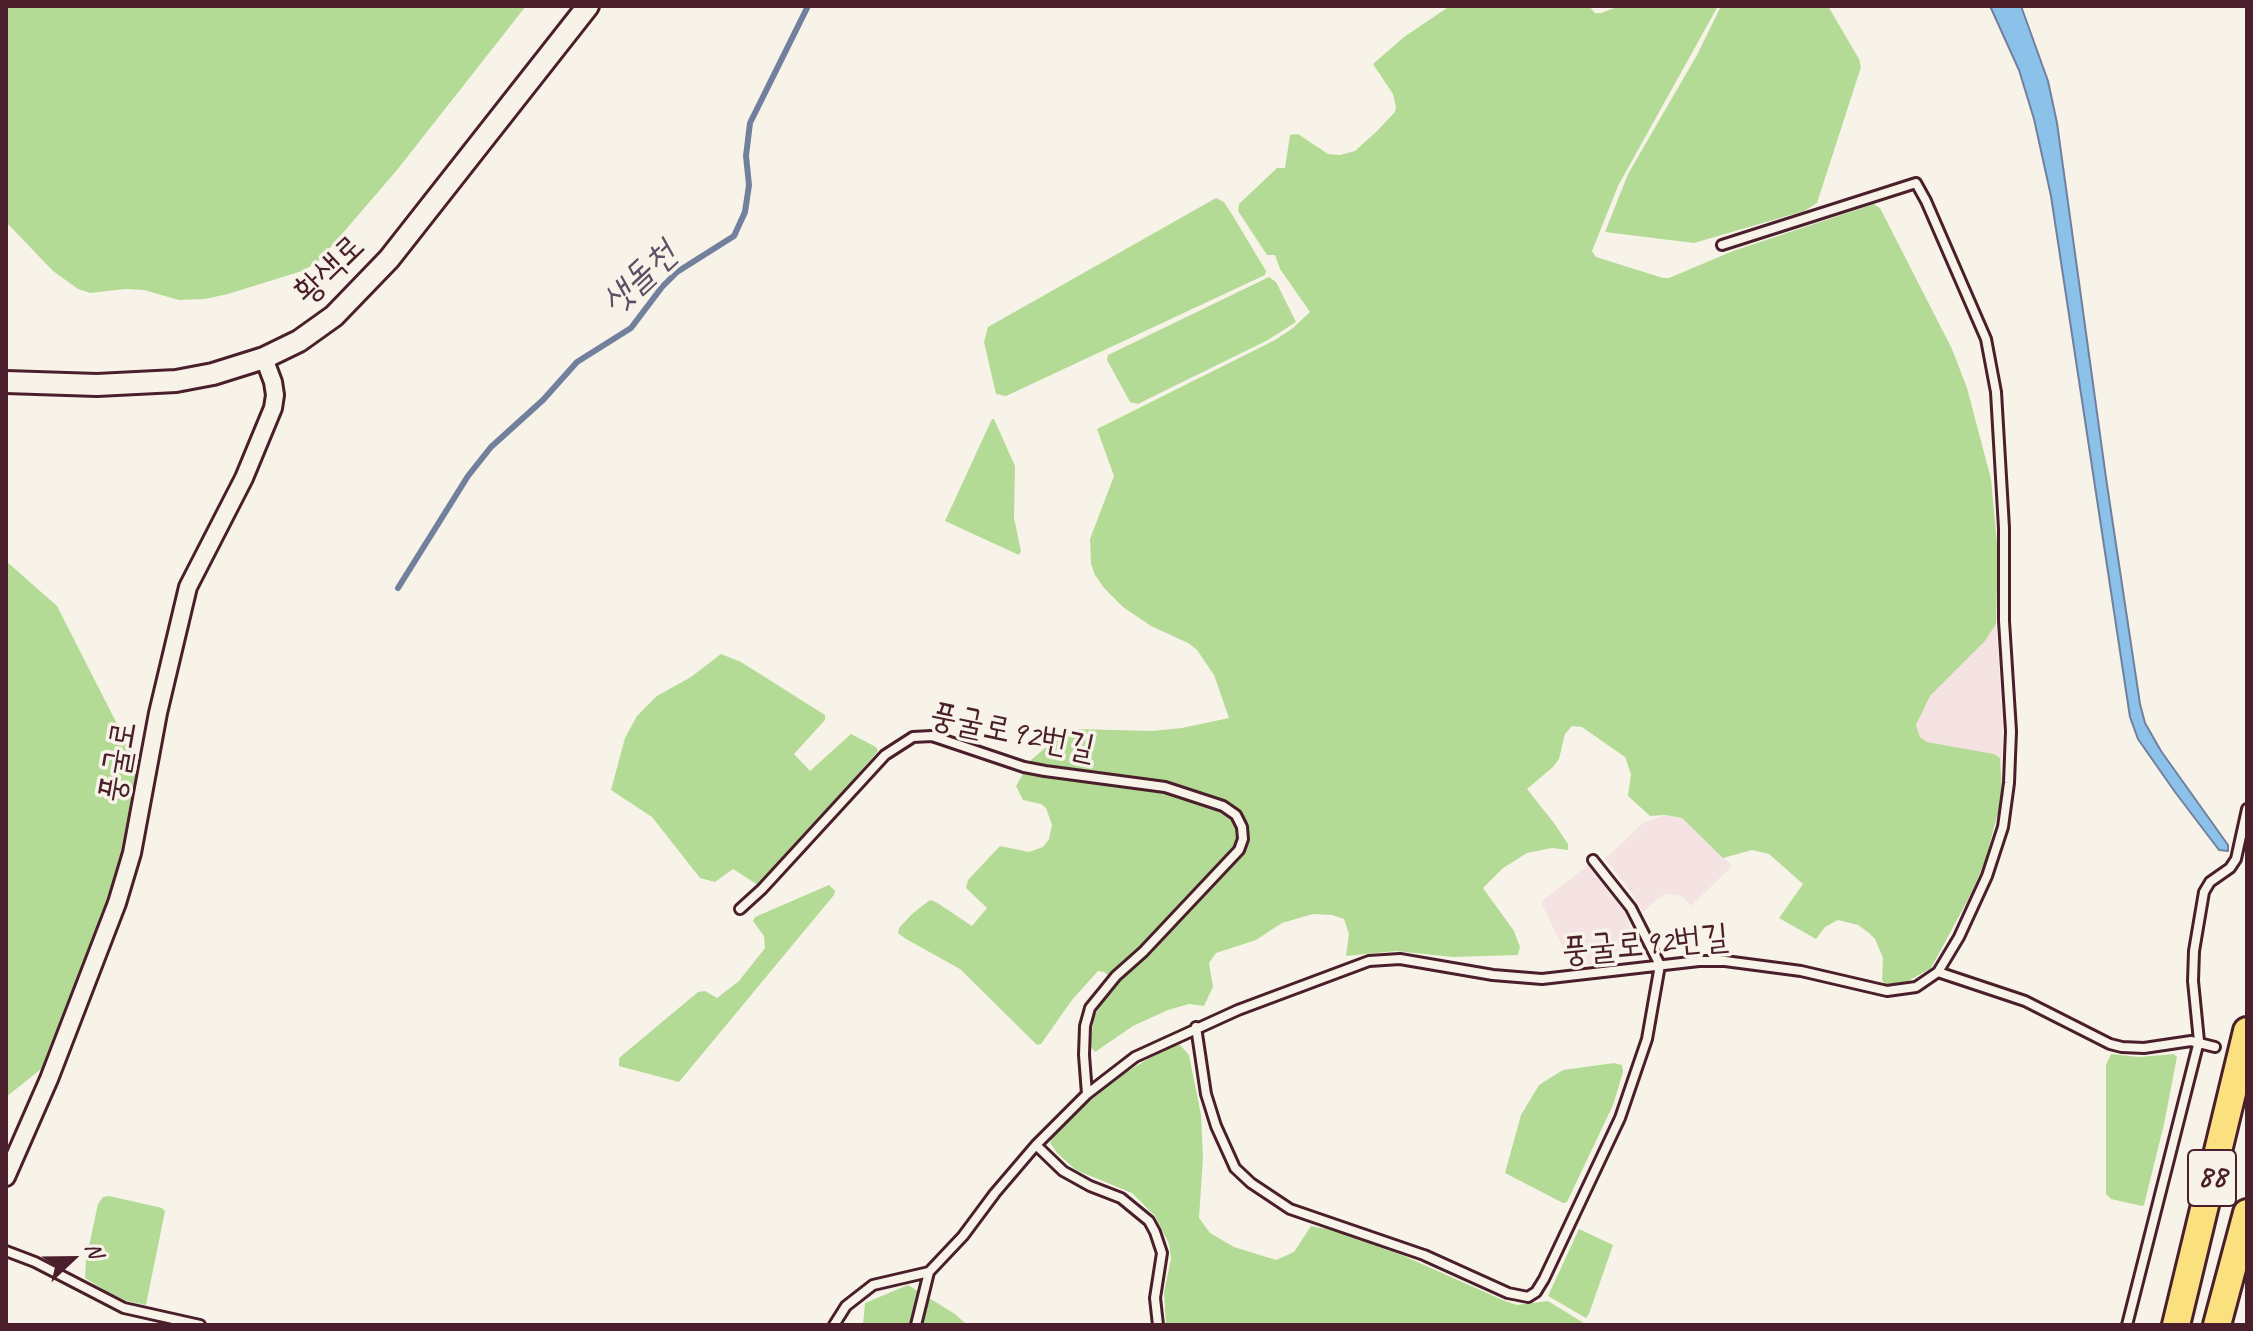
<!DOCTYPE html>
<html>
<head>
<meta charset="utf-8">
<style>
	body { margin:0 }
	#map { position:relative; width:2253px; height:1331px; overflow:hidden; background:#f7f3e8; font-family:Caveat,sans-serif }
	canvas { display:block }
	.frame { position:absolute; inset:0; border:8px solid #4a1f2b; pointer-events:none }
	.north { position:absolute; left:32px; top:1219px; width:80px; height:80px; -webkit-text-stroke:6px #f7f3e8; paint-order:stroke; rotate:68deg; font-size:22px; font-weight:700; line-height:32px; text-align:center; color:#4a1f2b }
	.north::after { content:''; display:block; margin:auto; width:28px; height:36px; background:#4a1f2b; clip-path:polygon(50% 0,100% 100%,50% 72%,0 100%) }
</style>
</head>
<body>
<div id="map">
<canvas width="2253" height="1331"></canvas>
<div class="frame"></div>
<div class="north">N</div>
</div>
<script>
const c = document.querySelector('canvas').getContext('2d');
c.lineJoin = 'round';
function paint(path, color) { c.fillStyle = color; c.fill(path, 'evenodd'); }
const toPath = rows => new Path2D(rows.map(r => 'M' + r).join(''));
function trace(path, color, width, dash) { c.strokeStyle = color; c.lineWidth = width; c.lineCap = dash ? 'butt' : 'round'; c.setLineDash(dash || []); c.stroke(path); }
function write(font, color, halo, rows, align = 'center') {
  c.font = font + ' Caveat,"Poor Story",sans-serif'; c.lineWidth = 7; c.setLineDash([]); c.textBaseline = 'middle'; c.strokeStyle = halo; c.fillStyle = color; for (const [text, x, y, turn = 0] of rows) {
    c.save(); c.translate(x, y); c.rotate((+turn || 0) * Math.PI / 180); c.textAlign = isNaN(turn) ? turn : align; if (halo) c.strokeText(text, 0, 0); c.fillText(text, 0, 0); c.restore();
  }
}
const built = toPath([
	[1996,624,2003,726,2002,764,2000,758,1994,754,1927,742,1920,737,1916,725,1930,696,1985,641],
	[1666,815,1682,818,1732,866,1691,906,1682,896,1666,894,1658,898,1643,912,1632,893,1605,859,1643,823],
	[1588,865,1626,914,1639,957,1572,967,1541,902]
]);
const green = toPath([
	[6,6,526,6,397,170,317,263,302,271,228,294,205,299,179,300,144,290,125,289,90,293,78,289,53,271,6,222],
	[1450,6,1589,6,1595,13,1601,13,1620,6,1718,6,1618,186,1592,251,1596,257,1663,278,1669,278,1733,251,1874,204,1880,208,1952,349,1967,388,1991,479,1998,554,1996,624,1985,641,1930,696,1916,725,1920,737,1927,742,1994,754,2000,758,2002,788,1999,809,1985,861,1971,894,1931,968,1908,981,1885,985,1882,980,1883,958,1875,939,1869,933,1858,925,1838,920,1825,927,1816,939,1779,918,1803,884,1769,854,1752,850,1723,858,1682,818,1666,815,1650,816,1628,796,1631,774,1625,757,1582,727,1572,726,1565,734,1559,759,1553,767,1527,789,1554,823,1568,844,1568,850,1552,848,1527,853,1503,868,1483,888,1514,931,1520,947,1518,955,1453,957,1396,951,1346,956,1349,934,1344,919,1332,915,1313,914,1282,923,1256,940,1216,953,1209,963,1213,987,1204,1006,1189,1004,1168,1010,1133,1026,1095,1052,1090,1045,1094,1016,1116,982,1104,972,1098,971,1072,1000,1041,1044,1037,1045,960,969,906,939,898,933,899,928,912,914,930,900,936,902,972,926,987,908,966,888,968,880,1000,846,1029,852,1043,847,1049,839,1052,825,1046,808,1041,804,1023,800,1016,786,1031,760,1064,732,1077,729,1152,731,1182,728,1229,718,1214,675,1197,650,1188,643,1151,626,1123,607,1104,588,1095,575,1091,564,1090,539,1114,476,1097,429,1275,340,1293,328,1310,312,1280,269,1275,255,1267,255,1246,223,1238,211,1239,204,1277,168,1285,168,1290,135,1298,134,1328,154,1340,155,1355,151,1376,132,1395,112,1396,107,1393,94,1373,64,1404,37],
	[1721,6,1828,6,1859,59,1861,67,1817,203,1804,211,1694,243,1605,232,1628,174,1697,55],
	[1216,198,1224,202,1233,216,1266,271,1265,275,1006,396,996,394,984,342,988,327],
	[1269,277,1276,282,1296,322,1268,340,1154,396,1138,404,1130,402,1107,360,1108,355],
	[992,419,994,419,1015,466,1014,518,1021,551,1019,555,945,521],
	[6,561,57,606,143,775,109,902,45,1066,6,1097],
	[721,654,741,662,825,715,825,720,794,754,810,771,851,734,876,747,878,751,787,855,758,885,733,869,715,882,700,878,652,817,611,790,625,738,637,716,657,696,691,677],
	[829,885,835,891,834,895,679,1082,619,1066,619,1058,698,992,705,991,717,998,739,981,765,948,764,936,753,921,755,917],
	[1180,1045,1189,1055,1201,1115,1203,1157,1199,1218,1210,1233,1234,1247,1276,1260,1294,1252,1311,1226,1337,1231,1404,1256,1505,1301,1517,1305,1548,1301,1587,1325,1166,1325,1164,1292,1171,1259,1169,1244,1155,1216,1132,1193,1076,1170,1058,1154,1050,1143,1055,1134,1085,1105,1123,1074,1170,1046],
	[2111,1054,2139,1057,2174,1054,2177,1057,2164,1124,2144,1205,2142,1206,2111,1199,2106,1194,2106,1065],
	[1614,1063,1622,1065,1623,1072,1613,1105,1567,1202,1563,1203,1505,1173,1521,1115,1539,1085,1563,1070],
	[109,1196,162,1208,165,1211,146,1305,127,1301,104,1290,85,1278,86,1260,98,1204,103,1197],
	[1579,1229,1613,1245,1589,1314,1586,1318,1548,1296],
	[908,1285,955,1314,967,1325,863,1325,865,1303]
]);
const water = toPath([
	[1990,6,2021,6,2048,81,2057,123,2106,478,2140,704,2145,723,2161,751,2228,845,2228,851,2219,850,2175,792,2138,739,2130,717,2051,196,2034,119,2019,70,1990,6]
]);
const stream = toPath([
	[398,588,468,476,491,447,543,400,577,362,631,328,662,287,677,272,734,236,745,212,749,185,746,156,750,123,808,6]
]);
const service = toPath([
	[1722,245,1916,183,1926,201,1986,339,1996,392,2004,528,2004,621,2011,731,2009,783,2003,827,1987,876,1959,937,1938,972],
	[740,909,762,889,885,755,913,737,932,736,1024,767,1045,771,1165,787,1223,806,1236,815,1242,827,1243,839,1239,850,1143,952,1116,976,1090,1008,1085,1026,1084,1055,1087,1094],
	[1196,1027,1206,1094,1216,1126,1235,1168,1251,1183,1290,1209,1424,1255,1508,1293,1528,1297,1536,1292,1544,1279,1620,1118,1647,1039,1660,965,1631,908,1593,860],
	[1036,1145,1063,1171,1090,1186,1121,1198,1149,1221,1155,1232,1162,1253,1155,1298,1158,1325],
	[6,1251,35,1262,124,1308,200,1325],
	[834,1325,846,1306,873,1285,929,1272,963,1236,995,1193,1036,1145,1087,1094,1135,1057,1238,1010,1369,961,1400,959,1493,975,1542,979,1699,961,1725,961,1801,971,1887,991,1916,987,1938,972,2025,1001,2110,1044,2122,1047,2144,1048,2191,1041,2215,1047],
	[916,1325,929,1272],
	[2127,1325,2199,1041,2193,981,2194,951,2204,892,2210,882,2230,868,2236,859,2247,809]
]);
const minor = toPath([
	[6,1177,49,1079,117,903,132,853,158,713,188,587,244,478,273,408,275,395,273,382,264,358]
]);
const tertiary = toPath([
	[6,382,97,385,176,381,213,374,264,358,299,341,334,316,389,259,588,6]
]);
const trunk = toPath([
	[2176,1325,2247,1031],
	[2217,1325,2247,1213]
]);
const shields = [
	[2212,1178,48]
];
const shieldNames = [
	["88",2212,1178]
];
const streetNames = [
	["황색로",330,270,-44],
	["풍굴로92번길",1012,733,12],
	["풍굴로",119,762,-80],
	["풍굴로92번길",1645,945,-5]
];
const waterNames = [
	["샛돌천",640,279,-43]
];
paint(built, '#f5e2e2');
paint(green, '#b4db96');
paint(water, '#8cc1ea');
trace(water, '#72809e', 2);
trace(stream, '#72809e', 6);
trace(service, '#4a1f2b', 14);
trace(minor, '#4a1f2b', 22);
trace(tertiary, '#4a1f2b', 26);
trace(trunk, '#4a1f2b', 32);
trace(service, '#f7f3e8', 8);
trace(minor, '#f7f3e8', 16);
trace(tertiary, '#f7f3e8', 20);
trace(trunk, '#fbe080', 26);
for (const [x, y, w] of shields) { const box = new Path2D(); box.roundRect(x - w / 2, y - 28, w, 56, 6); c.fillStyle = '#f7f3e8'; c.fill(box); trace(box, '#4a1f2b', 2); }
write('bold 32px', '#4a1f2b', null, shieldNames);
write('34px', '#4a1f2b', '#f7f3e8', streetNames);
write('italic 36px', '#5e5064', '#f7f3e8', waterNames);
</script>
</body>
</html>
